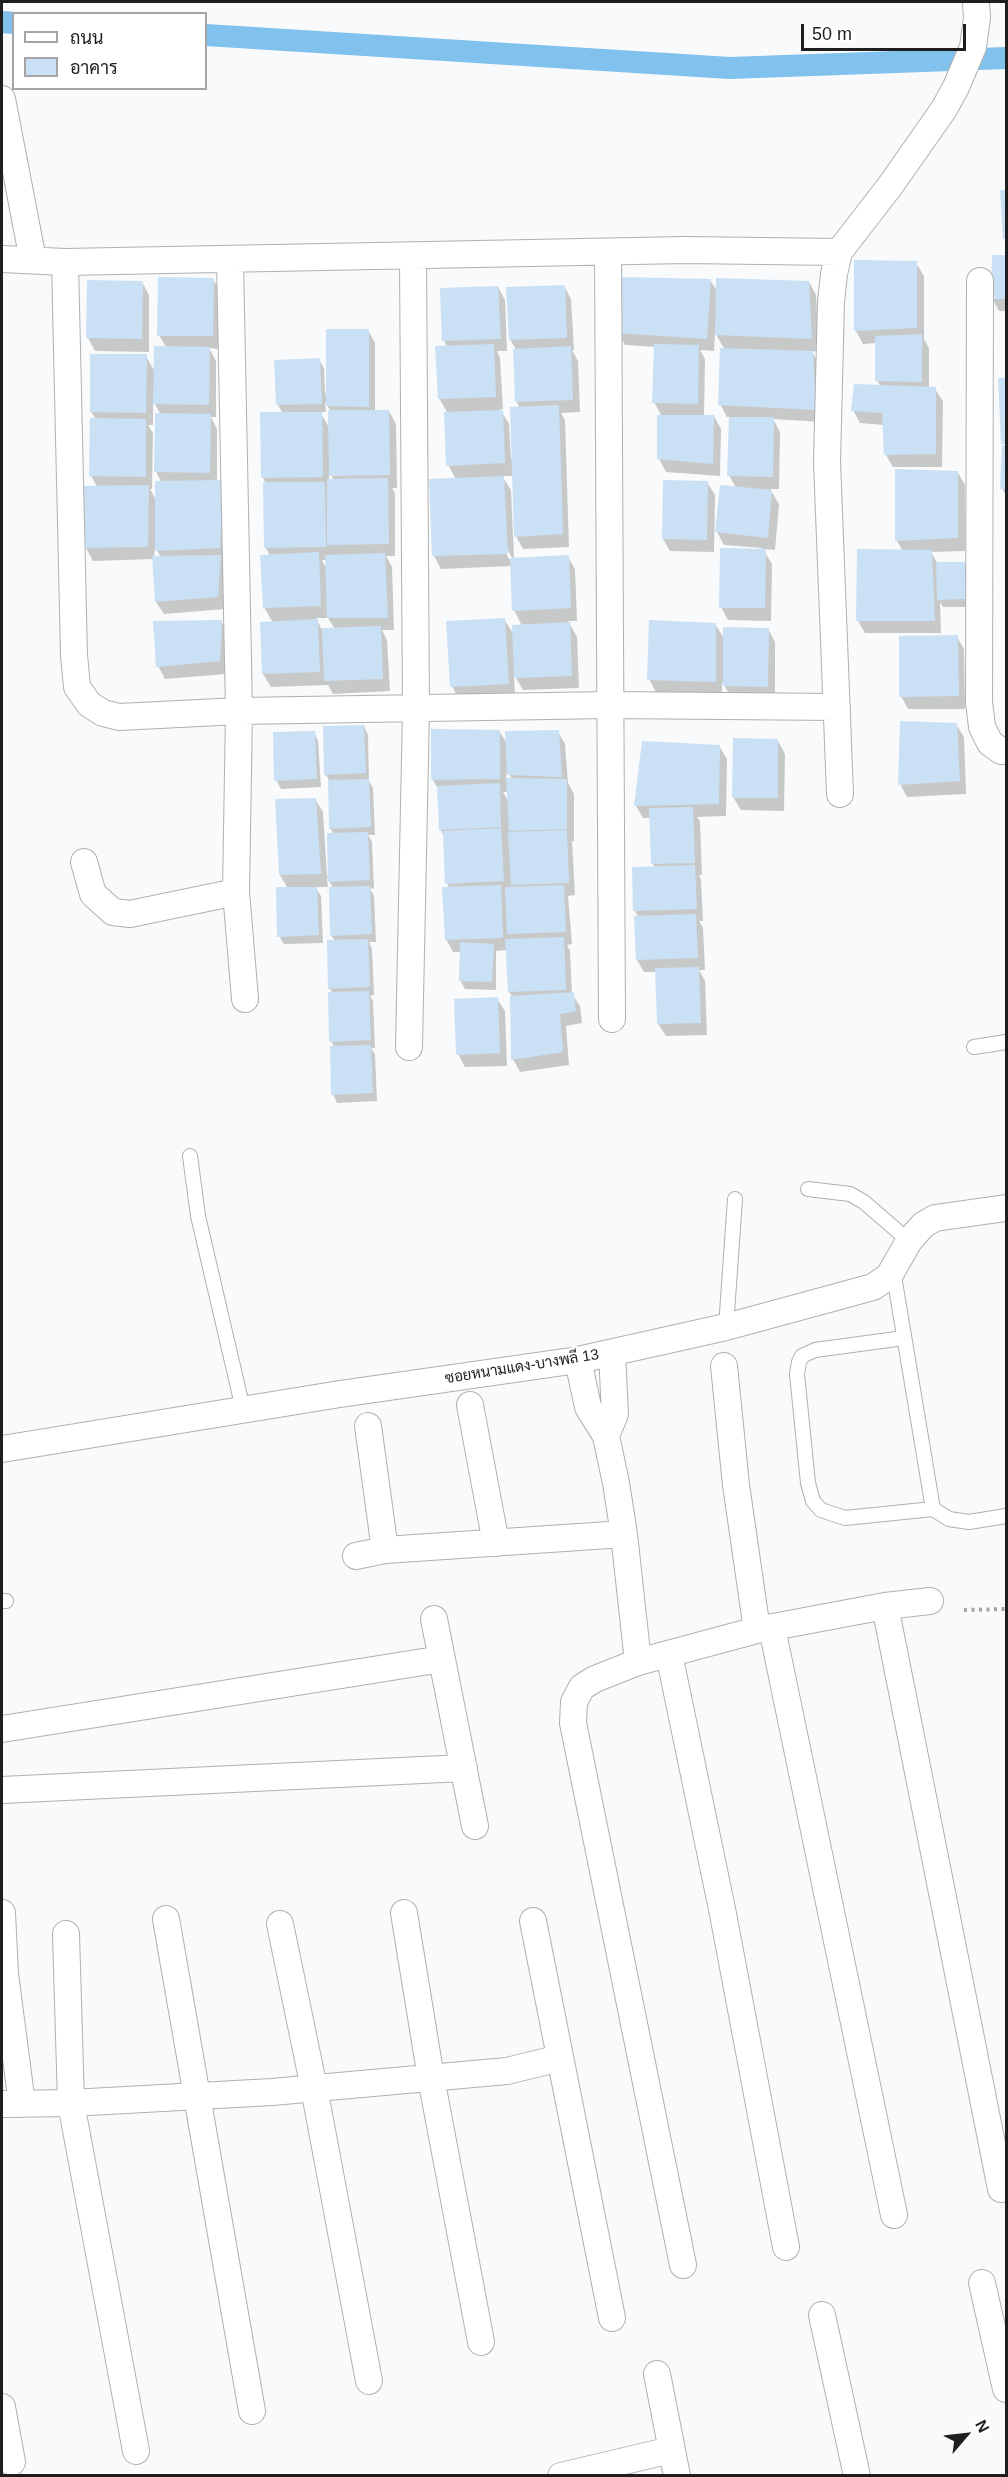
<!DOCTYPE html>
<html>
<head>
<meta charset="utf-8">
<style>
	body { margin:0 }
	#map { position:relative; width:1008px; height:2477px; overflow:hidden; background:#f9fafb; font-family:Arial,Sarabun,sans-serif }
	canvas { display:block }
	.frame { position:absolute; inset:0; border:3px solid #1e1e1f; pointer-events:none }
	.legend { position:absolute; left:12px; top:12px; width:195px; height:78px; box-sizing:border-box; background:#fff; border:2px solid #a5a5a5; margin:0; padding:8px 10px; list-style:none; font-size:18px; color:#1e1e1f }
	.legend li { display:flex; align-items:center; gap:12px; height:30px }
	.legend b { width:30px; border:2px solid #a5a5a5 }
	.north { position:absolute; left:936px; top:2405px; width:60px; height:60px; -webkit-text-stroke:4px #fff; paint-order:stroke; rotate:62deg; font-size:16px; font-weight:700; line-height:24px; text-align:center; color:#1e1e1f }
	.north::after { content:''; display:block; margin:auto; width:21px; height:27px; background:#1e1e1f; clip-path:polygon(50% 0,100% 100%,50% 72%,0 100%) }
	.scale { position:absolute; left:801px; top:24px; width:165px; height:27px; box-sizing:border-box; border:3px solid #1e1e1f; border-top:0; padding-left:8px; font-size:18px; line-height:21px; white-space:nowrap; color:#1e1e1f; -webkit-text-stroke:4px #fff; paint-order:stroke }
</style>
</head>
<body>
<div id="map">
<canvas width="1008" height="2477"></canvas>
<div class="frame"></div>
<ul class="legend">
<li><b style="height:8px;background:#fff"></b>ถนน</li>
<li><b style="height:16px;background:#cae0f4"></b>อาคาร</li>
</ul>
<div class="north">N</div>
<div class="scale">50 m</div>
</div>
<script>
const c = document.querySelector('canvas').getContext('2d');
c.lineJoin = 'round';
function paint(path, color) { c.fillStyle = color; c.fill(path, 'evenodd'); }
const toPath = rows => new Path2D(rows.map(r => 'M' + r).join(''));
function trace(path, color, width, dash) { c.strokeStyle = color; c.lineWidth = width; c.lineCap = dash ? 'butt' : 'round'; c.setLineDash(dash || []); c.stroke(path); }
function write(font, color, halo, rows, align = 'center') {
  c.font = font + ' Arial,Sarabun,sans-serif'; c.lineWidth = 5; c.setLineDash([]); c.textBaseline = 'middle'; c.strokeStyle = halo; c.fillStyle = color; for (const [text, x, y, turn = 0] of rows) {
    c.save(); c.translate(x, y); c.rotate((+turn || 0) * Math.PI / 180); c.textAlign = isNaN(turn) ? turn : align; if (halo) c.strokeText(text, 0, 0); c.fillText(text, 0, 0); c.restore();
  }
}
const shadow = toPath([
	[1002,191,1006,191,1006,242,1005,239],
	[993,256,1006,257,1006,311,999,311,992,298],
	[916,263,924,276,924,339,929,348,929,388,935,389,943,401,942,467,893,467,886,455,884,425,860,423,853,410,881,387,877,380,876,343,863,344,856,331],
	[213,279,220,292,219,349,209,348,216,361,216,417,211,417,217,429,217,482,223,482,227,560,222,560,227,569,225,609,164,614,156,602,153,559,93,561,86,548,98,488,91,476,96,419,91,412,146,356,155,372,166,347,159,335],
	[153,401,161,415,156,472,162,483,156,500,150,489,152,489,153,433,148,425,153,425],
	[155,546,161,558,154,558],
	[710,280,717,291,809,282,816,295,819,352,812,351,819,365,822,422,773,419,780,432,779,489,770,489,779,504,775,550,763,549,772,564,771,621,728,620,721,607,762,548,724,545,717,532,736,488,729,475,730,417,727,417,720,404,725,350,715,333,714,351,700,350,705,359,704,416,714,416,721,429,720,476,666,472,659,459,662,417,654,402,655,347,625,345,618,332],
	[142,282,149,295,149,352,95,351,88,338],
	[564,286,571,299,574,350,572,350,578,361,580,412,561,413,565,420,569,547,523,549,516,536,514,476,502,476,511,490,514,559,568,557,575,569,577,621,568,621,577,637,579,688,523,690,514,675,515,696,459,699,452,686,504,619,514,635,522,626,514,610,512,566,441,569,434,556,456,479,448,465,448,414,439,398,447,347,444,340,498,287,505,300,507,351,497,351,500,358,503,409,500,409,509,424,511,459,513,459,520,408,516,401,516,350,510,339],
	[505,546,513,559,509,559,503,548],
	[368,330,375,343,375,411,389,411,396,424,397,488,392,488,395,493,395,556,386,556,392,567,394,630,382,630,387,640,390,691,333,694,328,685,271,687,263,674,273,623,264,607,270,556,266,548,266,484,263,478,283,414,278,405,319,360,324,368,325,393,327,393],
	[325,402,331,412,330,429,320,412,326,412],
	[329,472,334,480,329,480],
	[322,560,327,560,327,569,324,564],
	[316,618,328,618,335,629,322,630],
	[999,380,1006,380,1006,496,1002,488,1005,447],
	[958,473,965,485,965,551,931,552,938,564,965,564,969,572,970,607,943,607,940,602,941,633,865,633,858,621,903,551,897,541],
	[707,482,715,495,714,552,670,551,663,539],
	[221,621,229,634,226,674,165,679,158,666],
	[715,624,725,640,768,629,775,642,775,699,732,698,722,682,722,694,656,692,649,679],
	[957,637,964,649,965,709,908,709,901,696],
	[956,724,964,737,966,794,907,797,900,784],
	[364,726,368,735,369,781,373,788,375,835,368,835,372,842,374,888,370,889,374,896,376,942,369,942,372,949,374,995,370,996,373,1001,375,1048,371,1048,375,1054,377,1101,337,1103,333,1094,334,1047,331,1041,333,994,330,989,335,941,331,935,333,888,327,877,328,887,315,887,321,896,323,943,284,944,279,936,288,889,280,875,315,799,323,812,327,876,330,876,334,834,330,828,329,780,326,775],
	[433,731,499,731,508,745,558,732,565,744,568,783,574,794,574,841,572,841,575,895,568,896,572,944,567,945,570,951,572,994,580,1006,582,1023,566,1026,569,1065,520,1072,513,1059,512,996,509,992,507,950,496,951,496,990,465,989,460,980,461,952,453,952,446,939,449,888,447,883,444,836,440,829,439,791,433,780],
	[507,770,512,779,506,779],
	[503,792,508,792,509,802],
	[314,732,318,741,321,787,281,789,276,780],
	[778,741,785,754,784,811,741,810,733,797],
	[719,746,727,759,726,816,697,817,700,821,702,875,699,875,701,880,703,921,699,921,703,928,705,970,699,970,705,981,707,1035,666,1036,658,1024,656,972,644,972,637,960,639,918,635,911,655,868,653,864,651,818,643,818,636,806],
	[497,999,505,1011,507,1066,465,1067,458,1054]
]);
const canal = toPath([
	[2,22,14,23],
	[206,35,730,68,1006,58]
]);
const building = toPath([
	[1000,190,1006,190,1006,239,1003,239],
	[992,255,1006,255,1006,299,991,299],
	[854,260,917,261,917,328,854,331],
	[158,277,214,278,213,336,157,336],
	[618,277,711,279,707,339,617,333],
	[716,278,809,281,812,339,715,335],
	[87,280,143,281,142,339,86,338],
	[565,285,567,338,509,340,506,287],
	[498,286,501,339,442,341,440,288],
	[326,329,369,329,369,407,326,406],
	[922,334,922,382,875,381,875,336],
	[494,344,496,397,438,399,435,346],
	[654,344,699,345,698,404,652,403],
	[154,346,210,347,209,405,153,404],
	[571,346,573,400,515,402,513,349],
	[720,348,813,351,816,410,718,405],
	[90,354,147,354,146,413,90,412],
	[320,358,322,404,276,405,274,360],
	[998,378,1006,378,1006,444,1001,444],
	[854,384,936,387,936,454,884,455,882,413,851,411],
	[559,405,563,534,514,537,510,407],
	[328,410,389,410,390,475,329,476],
	[503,410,505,463,446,466,444,412],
	[260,412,322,412,323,477,261,478],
	[155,413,211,414,210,473,154,472],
	[657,415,714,415,713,464,657,459],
	[729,417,774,417,773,477,727,476],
	[90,418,146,419,146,477,89,476],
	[1002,445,1006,445,1006,489,1000,489],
	[895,469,958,471,958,538,895,541],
	[504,476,508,554,432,556,429,479],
	[388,478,389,544,327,545,327,479],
	[224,480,220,548,155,551,155,481],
	[663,480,708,481,707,540,662,539],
	[263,482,325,482,326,547,264,548],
	[149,485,148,547,84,548,80,486],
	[720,485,772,490,768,538,715,532],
	[720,548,766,549,765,608,719,608],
	[857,549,932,550,935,621,856,621],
	[319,552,321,606,263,608,260,555],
	[385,553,388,618,327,618,325,555],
	[221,555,218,597,155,602,152,556],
	[569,555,571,608,512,611,510,558],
	[936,562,965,562,966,599,937,600],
	[505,618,509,684,450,687,446,621],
	[318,619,320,672,262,674,260,622],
	[222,620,220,661,156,667,153,621],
	[649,620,716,623,716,682,647,680],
	[570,622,572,676,514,678,512,625],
	[381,626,383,679,324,681,322,628],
	[723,627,769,628,768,687,723,686],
	[958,635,959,696,899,697,899,636],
	[900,721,957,723,960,781,898,785],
	[364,725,366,773,324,775,323,726],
	[431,729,500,730,500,779,431,780],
	[559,730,562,777,507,775,505,731],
	[315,731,317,779,274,781,273,732],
	[733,738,778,739,778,798,732,798],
	[642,741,720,745,719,804,634,806],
	[506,778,567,779,567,829,509,831],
	[369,779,371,827,329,829,328,780],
	[500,783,501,827,439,830,437,786],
	[316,798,321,874,279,875,275,799],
	[693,807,695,863,651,864,649,808],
	[501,828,504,881,445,884,443,831],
	[567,830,569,883,511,885,508,832],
	[368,832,370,880,328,882,327,833],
	[695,865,697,909,633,911,632,867],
	[501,885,503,938,445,940,442,887],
	[564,885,566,932,507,934,505,887],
	[370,886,372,934,330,936,329,887],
	[276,887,317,887,319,935,277,937],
	[696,914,698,958,636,960,634,916],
	[564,937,566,990,508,992,505,939],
	[368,939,370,987,328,989,327,940],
	[460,942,494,944,492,982,459,981],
	[699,967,701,1023,657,1024,655,968],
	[369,991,371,1040,329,1042,328,992],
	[574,992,576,1011,560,1014,563,1052,511,1060,510,996],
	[498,997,500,1053,456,1055,454,999],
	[371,1045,373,1093,331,1095,330,1046]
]);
const path = toPath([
	[964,1610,1006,1609]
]);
const lane = toPath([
	[974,1047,1006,1042],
	[190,1156,198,1216,243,1409],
	[808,1189,850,1194,864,1202,909,1241],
	[893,1270,933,1509,949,1519,969,1522,1006,1516],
	[726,1327,735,1199],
	[904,1338,815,1350,802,1356,799,1362,797,1374,808,1483,813,1501,821,1510,845,1518,933,1509],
	[2,1601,6,1601]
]);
const street = toPath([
	[2,99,33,260],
	[608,252,612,1019],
	[2,259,65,262,685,250,839,252],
	[230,260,239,711,236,892,245,999],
	[65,262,74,655,77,687,89,704,103,713,119,717,239,711,610,705,837,707],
	[980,281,979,702,982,727,990,743,1001,751,1006,751],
	[840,794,827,462,831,302,834,274,839,252,890,186,944,109,956,87,973,47,977,18,976,2],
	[84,862,93,894,113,912,130,914,236,892],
	[409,1047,416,710,413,257],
	[578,1360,588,1407,606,1436,616,1483,624,1534,638,1662],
	[724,1366,736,1485,757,1630],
	[470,1405,496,1543],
	[368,1426,385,1550],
	[606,1436,615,1414,612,1353],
	[2,1449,340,1394,578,1360,726,1327,873,1287,889,1276,909,1241,923,1225,935,1218,1006,1208],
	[356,1556,385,1550,624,1534],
	[885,1606,1001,2189],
	[434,1619,475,1826],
	[772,1628,894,2215],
	[669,1654,723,1914,786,2247],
	[2,1729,442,1659],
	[2,1790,464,1768],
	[2,1913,5,1974,22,2104],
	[404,1913,431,2078,481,2342],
	[166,1919,252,2411],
	[533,1921,612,2318],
	[280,1924,314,2088,369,2381],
	[66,1934,71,2103,136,2451],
	[2,2104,71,2103,272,2092,507,2071,560,2058],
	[683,2265,573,1723,574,1702,582,1687,595,1679,638,1662,757,1630,885,1606,930,1601],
	[982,2283,1006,2389],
	[822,2315,857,2476],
	[657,2374,677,2476],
	[2,2407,12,2462],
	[561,2476,671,2450]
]);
const streetNames = [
	["ซอยหนามแดง-บางพลี 13",522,1367,-9]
];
paint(shadow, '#0003');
trace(canal, '#81c1ed', 22);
paint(building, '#cae0f4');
trace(lane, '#afb0b0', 16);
trace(street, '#afb0b0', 28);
trace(path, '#a5a5a6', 4, [3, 4.5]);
trace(lane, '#fff', 14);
trace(street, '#fff', 26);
write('15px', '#1e1e1f', '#fff', streetNames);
</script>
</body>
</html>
